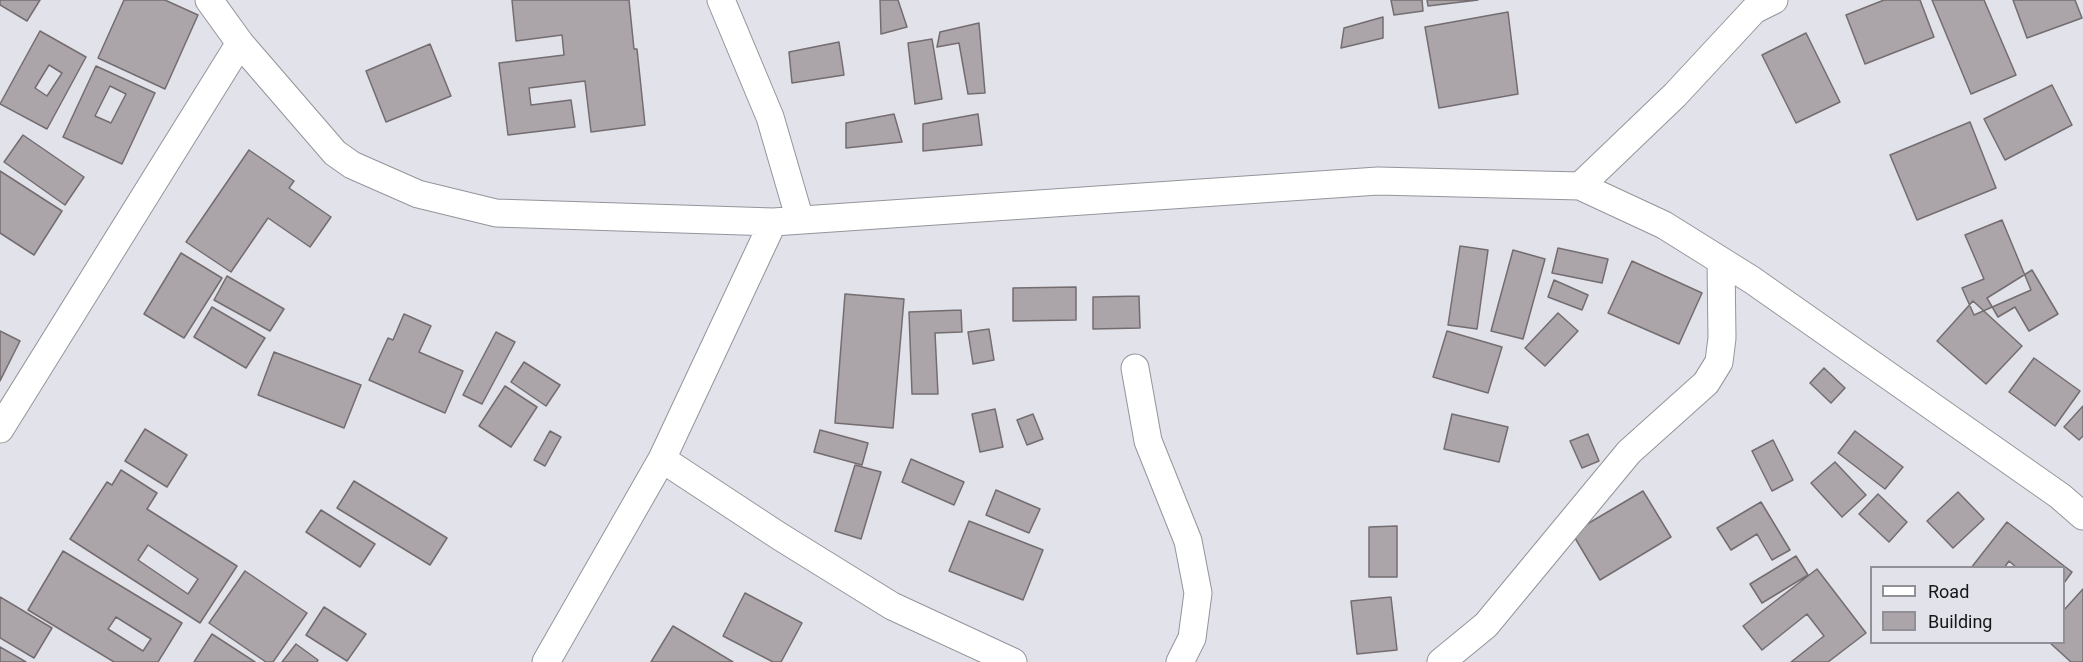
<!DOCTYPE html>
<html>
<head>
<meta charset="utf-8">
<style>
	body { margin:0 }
	#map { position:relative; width:2083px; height:662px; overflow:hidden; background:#e2e2ea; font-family:Roboto,sans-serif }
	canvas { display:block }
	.legend { position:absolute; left:1870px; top:566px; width:195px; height:78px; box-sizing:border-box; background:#e2e2ea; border:2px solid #909096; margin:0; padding:8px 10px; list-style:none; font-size:18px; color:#161618 }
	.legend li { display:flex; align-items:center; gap:12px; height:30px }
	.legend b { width:30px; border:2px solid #909096 }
</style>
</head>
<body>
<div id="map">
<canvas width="2083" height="662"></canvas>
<ul class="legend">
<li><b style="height:8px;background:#fff"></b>Road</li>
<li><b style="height:16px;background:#aba4a8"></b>Building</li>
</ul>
</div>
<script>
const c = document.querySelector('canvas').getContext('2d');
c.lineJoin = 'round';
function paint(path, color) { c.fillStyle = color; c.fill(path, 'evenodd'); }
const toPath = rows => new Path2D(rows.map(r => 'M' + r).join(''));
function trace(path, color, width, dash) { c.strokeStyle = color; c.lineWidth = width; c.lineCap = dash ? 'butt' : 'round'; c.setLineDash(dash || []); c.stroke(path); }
const building = toPath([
	[0,0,40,0,27,21,0,5,0,0],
	[124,0,165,0,198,15,165,89,98,58,124,0],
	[512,0,629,0,634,49,637,49,645,125,591,132,585,81,529,88,531,105,571,100,575,127,508,135,499,63,564,55,562,35,516,41,512,0],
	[880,0,898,0,907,27,881,34,880,0],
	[1391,0,1422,0,1423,11,1394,15,1391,0],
	[1427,0,1478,0,1428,6,1427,0],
	[1884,0,1920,0,1934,37,1865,64,1846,15,1884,0],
	[1932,0,1984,0,2016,75,1971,94,1932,0],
	[2013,0,2075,0,2082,18,2027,38,2013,0],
	[1508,12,1518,94,1439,108,1425,27,1508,12],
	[1383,17,1383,38,1341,48,1344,28,1383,17],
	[979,23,985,93,968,94,959,43,937,47,940,32,979,23],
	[40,31,86,57,47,129,0,104,40,31],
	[49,65,62,73,47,96,35,88,49,65],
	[1806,33,1840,102,1796,123,1762,55,1806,33],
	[932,39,942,99,915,104,908,43,932,39],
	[839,42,844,75,792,83,789,52,839,42],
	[430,44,451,96,386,122,366,71,430,44],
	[96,66,155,93,122,164,63,137,96,66],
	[110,86,126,94,111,123,95,116,110,86],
	[2052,85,2072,125,2005,160,1984,119,2052,85],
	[894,114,902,142,846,148,846,123,894,114],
	[978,114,982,145,923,151,923,124,978,114],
	[1970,122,1996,188,1917,220,1890,155,1970,122],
	[23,135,84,177,65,205,4,162,23,135],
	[249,150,294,181,289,188,331,217,310,247,268,218,231,272,186,242,249,150],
	[0,171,62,211,34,255,0,233,0,171],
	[2002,220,2031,290,1974,315,1962,288,1984,279,1965,235,2002,220],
	[1460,246,1488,250,1477,329,1448,325,1460,246],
	[1558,248,1608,259,1602,283,1552,273,1558,248],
	[1513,250,1545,259,1523,339,1491,331,1513,250],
	[181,253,222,278,184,338,144,314,181,253],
	[1632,261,1702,293,1679,344,1608,313,1632,261],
	[2032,270,2058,314,2029,331,2015,307,1998,317,1987,298,2032,270],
	[227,276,284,309,270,331,214,300,227,276],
	[1554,280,1588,295,1582,310,1548,297,1554,280],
	[1076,287,1076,320,1013,321,1013,288,1076,287],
	[845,294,904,299,893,428,835,423,845,294],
	[1139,296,1140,328,1093,329,1093,297,1139,296],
	[1973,301,2022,346,1986,384,1937,341,1973,301],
	[212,307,265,338,246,368,194,337,212,307],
	[961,310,962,332,935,333,938,394,912,394,909,312,961,310],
	[1558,313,1578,331,1545,366,1525,348,1558,313],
	[404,314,431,326,419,352,463,371,445,413,369,380,388,338,393,340,404,314],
	[989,329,994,360,973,364,968,332,989,329],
	[0,331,20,341,0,381,0,331],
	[1447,331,1502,347,1488,393,1433,377,1447,331],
	[496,332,515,342,482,404,463,395,496,332],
	[274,352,361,385,344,428,258,395,274,352],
	[2034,358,2080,391,2055,426,2009,392,2034,358],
	[524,362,560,385,546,406,511,382,524,362],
	[1824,368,1845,388,1831,403,1810,383,1824,368],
	[505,386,537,407,511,447,479,426,505,386],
	[2083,406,2083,436,2079,440,2064,427,2083,406],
	[995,409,1003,447,980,452,972,414,995,409],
	[1033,414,1043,439,1027,445,1017,420,1033,414],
	[1452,414,1508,427,1499,462,1444,449,1452,414],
	[145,429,187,455,167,487,125,461,145,429],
	[820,430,868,443,862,465,814,452,820,430],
	[550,431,561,437,545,466,534,460,550,431],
	[1855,431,1903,467,1885,489,1838,453,1855,431],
	[1588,434,1599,461,1582,468,1570,441,1588,434],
	[1773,440,1793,480,1772,491,1752,451,1773,440],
	[911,459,964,482,954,505,902,482,911,459],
	[1835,462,1866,495,1842,517,1811,483,1835,462],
	[855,465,881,472,861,539,835,531,855,465],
	[121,470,157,493,147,509,237,566,200,623,70,539,107,482,112,485,121,470],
	[148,545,198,579,188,594,138,560,148,545],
	[354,481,447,538,430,565,337,508,354,481],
	[996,490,1040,509,1029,533,986,515,996,490],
	[1643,491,1671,537,1600,580,1572,533,1643,491],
	[1958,492,1984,519,1953,548,1927,521,1958,492],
	[1878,494,1907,522,1889,542,1859,514,1878,494],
	[1761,502,1790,550,1772,560,1757,534,1731,550,1717,528,1761,502],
	[321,510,375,544,360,567,306,532,321,510],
	[969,521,1043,550,1023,600,949,571,969,521],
	[2007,522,2072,572,2064,583,2064,568,2017,568,2009,561,2004,568,1971,568,2007,522],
	[1397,526,1397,577,1369,577,1369,527,1397,526],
	[63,551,182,623,158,662,114,662,28,610,63,551],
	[116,617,151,639,143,651,108,629,116,617],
	[1796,556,1808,575,1762,603,1750,584,1796,556],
	[1817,569,1866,633,1828,662,1791,662,1824,636,1807,614,1762,650,1743,626,1817,569],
	[245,571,307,613,273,662,266,662,209,623,245,571],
	[2083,589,2083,662,2071,662,2049,642,2064,642,2064,610,2083,589],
	[745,593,802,623,781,662,773,662,723,636,745,593],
	[0,597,52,628,34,658,0,638,0,597],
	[1391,597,1397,650,1357,654,1351,601,1391,597],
	[324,607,366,634,347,661,306,635,324,607],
	[673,626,733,662,651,662,673,626],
	[212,634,255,662,194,662,212,634],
	[296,644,318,660,317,662,282,662,296,644],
	[0,647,26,662,0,662,0,647]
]);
const minor = toPath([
	[209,0,240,43,335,153,352,165,418,194,496,213,773,222,1378,181,1580,186,1664,225,1752,280,2060,496,2083,516],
	[721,0,770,117,800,220],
	[1580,186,1675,95,1754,10,1774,0],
	[1135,368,1148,441,1188,541,1198,593,1192,638,1180,662],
	[0,429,240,43],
	[662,459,779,536,892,606,1013,662],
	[546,662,662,459,773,222],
	[1441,662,1486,625,1629,452,1706,383,1719,362,1722,338,1721,261]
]);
paint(building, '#aba4a8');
trace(building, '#746d70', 1.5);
trace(minor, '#94959b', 29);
trace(minor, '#fff', 27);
</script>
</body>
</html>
